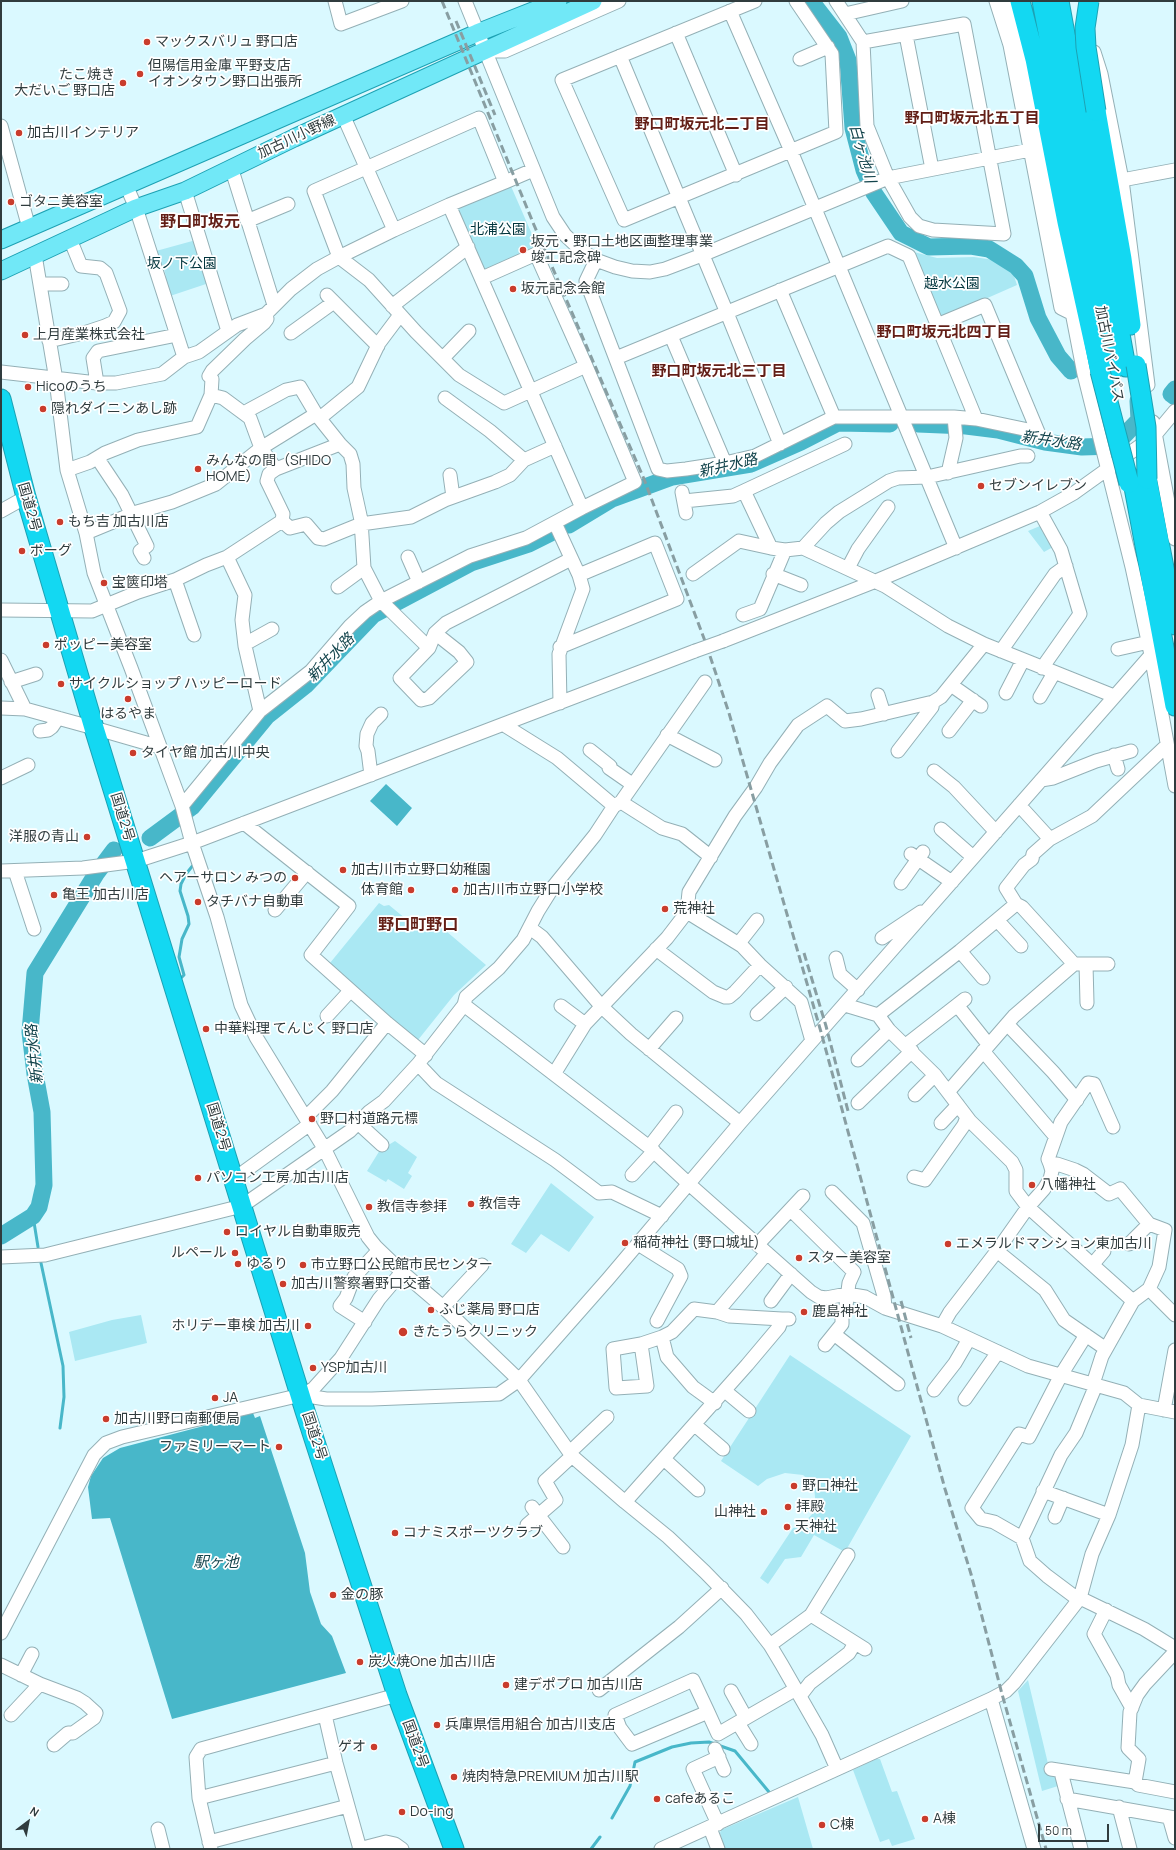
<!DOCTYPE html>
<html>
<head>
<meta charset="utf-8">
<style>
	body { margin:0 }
	#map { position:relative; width:1176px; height:1850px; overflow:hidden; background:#daf9ff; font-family:Manrope,sans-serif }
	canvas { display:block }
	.frame { position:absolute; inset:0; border:2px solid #303c3e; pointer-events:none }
	.north { position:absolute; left:8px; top:1802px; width:40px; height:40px; -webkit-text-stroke:3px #fff; paint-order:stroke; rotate:32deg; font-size:11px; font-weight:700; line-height:16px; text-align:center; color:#303c3e }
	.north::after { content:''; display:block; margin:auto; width:14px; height:18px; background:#303c3e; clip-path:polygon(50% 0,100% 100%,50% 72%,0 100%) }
	.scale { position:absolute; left:1038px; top:1824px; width:71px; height:18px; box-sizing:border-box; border:2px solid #303c3e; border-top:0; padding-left:5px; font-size:12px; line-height:14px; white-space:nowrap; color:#303c3e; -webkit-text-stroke:3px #fff; paint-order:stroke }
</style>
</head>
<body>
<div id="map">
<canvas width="1176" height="1850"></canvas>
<div class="frame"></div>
<div class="north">N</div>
<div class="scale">50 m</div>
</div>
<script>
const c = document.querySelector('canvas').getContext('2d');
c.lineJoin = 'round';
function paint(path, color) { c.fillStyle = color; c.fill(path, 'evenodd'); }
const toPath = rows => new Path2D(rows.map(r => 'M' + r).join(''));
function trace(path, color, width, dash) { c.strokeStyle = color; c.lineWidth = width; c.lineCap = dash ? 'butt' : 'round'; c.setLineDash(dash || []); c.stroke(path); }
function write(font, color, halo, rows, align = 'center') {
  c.font = font + ' Manrope,"Noto Sans JP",sans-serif'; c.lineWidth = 3.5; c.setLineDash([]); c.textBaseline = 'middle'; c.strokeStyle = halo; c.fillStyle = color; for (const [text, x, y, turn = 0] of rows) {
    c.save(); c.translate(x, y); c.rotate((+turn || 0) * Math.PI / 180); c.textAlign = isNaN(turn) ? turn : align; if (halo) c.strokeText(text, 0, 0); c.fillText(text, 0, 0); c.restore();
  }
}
const green = toPath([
	[510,184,538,248,488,271,481,267,457,212,460,208],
	[196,240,209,283,170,296,164,277,166,277,164,268,161,269,156,251],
	[910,251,937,258,974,257,994,260,1009,269,1014,276,1017,285,942,318,937,316],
	[1040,526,1043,533,1046,531,1053,547,1044,552,1028,531],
	[379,903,384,906,389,905,423,933,433,920,486,965,454,995,418,1040,391,1019,330,963],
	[395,1141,417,1157,408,1173,412,1176,404,1189,388,1179,386,1182,367,1171,380,1150],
	[551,1183,594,1217,569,1252,541,1234,526,1253,511,1244],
	[141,1315,147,1343,75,1361,69,1332,112,1320],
	[790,1355,911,1436,845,1552,814,1535,801,1557,785,1559,768,1584,760,1578,793,1528,801,1526,816,1510,814,1485,803,1475,785,1473,767,1479,758,1486,721,1461],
	[1028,1680,1050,1772,1055,1773,1058,1786,1042,1791,1018,1691],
	[876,1759,880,1759,892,1792,897,1791,915,1839,892,1846,889,1839,880,1842,853,1770],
	[798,1797,813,1849,725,1849,720,1833,721,1830]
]);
const water = toPath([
	[386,784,412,808,397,826,370,801],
	[253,1413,255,1418,260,1416,305,1553,310,1592,321,1624,332,1636,346,1673,172,1719,110,1518,92,1519,88,1487,91,1476,103,1458,120,1448]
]);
const stream = toPath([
	[181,978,184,975,179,957,182,939,189,924,188,916,180,891,181,884,186,874,194,864],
	[33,1216,38,1247],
	[41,1263,63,1366,64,1397,60,1428],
	[612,1818,630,1786,635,1762,672,1747,691,1743,709,1742,735,1751,769,1792],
	[591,1849,600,1837]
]);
const river = toPath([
	[811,1,839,37,848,60,853,128,864,170,874,193,901,233,929,247,971,246,989,249,1016,266,1025,276,1038,318,1058,356,1071,371],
	[1175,389,1171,394,1175,397],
	[918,424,966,426,998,430,1045,442,1082,447,1114,446,1139,420,1138,401],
	[569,525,612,499,672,477,751,464,801,442,838,423,890,424],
	[150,838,192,807,267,716,306,685,373,615,471,563,529,544,551,533],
	[1,1236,33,1216,39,1207,44,1185,42,1112,35,1074,30,1032,35,973,96,874,114,850]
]);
const minor = toPath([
	[335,1,341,24,402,1],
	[465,1,553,217,565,235,581,250,596,260,615,267,632,271,650,272,665,269,702,255,888,178,1030,150],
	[755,1,562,80,624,220,836,132,832,54,796,1],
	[836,1,863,42,867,126,888,178,910,217,919,226,933,230,1004,234,964,24,863,42],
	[996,1,1010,45,1061,308,1073,314],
	[1008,1,1018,34,1084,374,1132,567,1151,655,1175,786],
	[730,11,791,151,956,548],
	[845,14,902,1],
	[676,33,736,175],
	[906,35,932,169],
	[487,51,505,51,619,1],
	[1094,52,1101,74,1122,180,1148,385],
	[620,56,727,313,780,444],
	[800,59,828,47],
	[343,115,394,230],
	[1,126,29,228],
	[231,167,274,305],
	[1122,180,1175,170],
	[505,182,533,170],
	[126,185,136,208,184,357],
	[185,191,228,331],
	[449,205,582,508],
	[247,221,288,204],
	[35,255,56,380,67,470,86,533,94,573,131,668,182,806,192,843,217,917,241,1005,256,1037,324,1148,368,1237,376,1247,402,1272,443,1307,519,1380,572,1456,625,1502,668,1537,705,1572,746,1614,770,1645,782,1665,822,1735,837,1769],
	[596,260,586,281,658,469,667,471,686,469,725,463,755,456,834,417,954,417,976,419,1038,432],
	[40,284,62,284],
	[780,290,834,417],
	[327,295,378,346],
	[392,306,468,247],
	[937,325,985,305,1038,432],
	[291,333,334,302],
	[671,336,725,463],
	[49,341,87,332,105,326,114,322,120,311,106,273,100,268,81,266,70,239],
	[443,358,469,331],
	[616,358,888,246,909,256,976,419],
	[1,372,97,383,116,383,162,374,184,357,199,352,237,325,266,314,291,289,317,269,339,257,394,230,449,205,505,182,479,118,314,191,339,257,369,280,416,332,459,375,504,403,586,366],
	[97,383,93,358,98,351,177,335],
	[211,395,223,398,250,418,261,448,276,469,269,474,267,481,283,514,282,521,227,557,245,595,242,620,245,646,260,711],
	[445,398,490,431,524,460],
	[246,414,249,410,286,390,300,387,316,414,340,444,350,454,353,464,354,488,361,520,364,568,381,601,429,648],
	[320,418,358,387,379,343,400,315],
	[1153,422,1175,539],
	[845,444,744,491,771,548,785,550,803,548,826,523,839,512,889,481,898,478,927,477,1020,456,1028,456],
	[100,457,100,462,122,495,147,546,140,551,144,558],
	[276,469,340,444],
	[67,470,90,462,105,453,138,440,197,427,211,395,212,379,209,376,212,371,245,339,264,323,267,319,266,314],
	[948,473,956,438,954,417],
	[450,475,453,497],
	[682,492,686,513],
	[684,501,733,496,744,491],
	[1,511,26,497],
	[1040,512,1061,550,1080,614,1042,668],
	[282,521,290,528,306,524,318,538,324,539,361,524,411,517,445,500,495,482,510,475,524,460,555,446],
	[555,523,579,575,583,589,559,654,560,703],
	[86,533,137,512,172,502,216,484,261,448,316,414],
	[803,548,885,586,948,626,984,644,1114,696],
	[408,557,419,582],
	[848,568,858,549,888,507],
	[693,574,739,541,771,548],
	[773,574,801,585],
	[175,580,194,635],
	[338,587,364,568],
	[1,610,92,611,138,592,175,580,206,565,227,557],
	[743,615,760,609,785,550],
	[435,633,459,652,467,662,429,698,421,700,400,678,429,648,435,633,446,623,571,559],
	[723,641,876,581,1040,512,1074,493,1155,435,1175,411],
	[245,644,272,629],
	[560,647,677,599,655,543,579,575],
	[1118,649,1149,642],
	[1001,651,1055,574,1066,566],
	[1,660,25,709],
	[11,682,36,674],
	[951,685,981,706],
	[1006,693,1023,660],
	[878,695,884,714],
	[1040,697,1054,673],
	[1,708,25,709,94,728,160,747],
	[504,725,557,758,614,806],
	[40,731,48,730,52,727,58,718],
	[949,731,973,700],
	[667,735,715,760],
	[590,750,610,766,609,768,632,784],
	[898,751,932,707,933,702],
	[1114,755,1118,769],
	[934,771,954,787,996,832],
	[371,775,368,751,366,746,367,734,372,723,381,714],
	[1,778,28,765],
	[1041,780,1053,778,1096,761,1131,751],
	[621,802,662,828,682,834,711,857],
	[1019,805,1050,839],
	[182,806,260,711,311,671,350,626,365,612,381,601,470,556,526,538,582,508,635,482,586,366,536,254,482,278],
	[244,823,349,906,311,955,387,1023,426,1055],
	[941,829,973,857],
	[911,854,952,882],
	[1,871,83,868,136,861,192,843,695,651],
	[15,871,34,929],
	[901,883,923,852],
	[275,910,307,872],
	[687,912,742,946,760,965,801,1002,812,1041],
	[997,920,1021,946],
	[530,928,542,937,602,1007,631,1034,740,1123],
	[882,938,921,912],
	[739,943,757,920],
	[656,949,713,992,725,997,729,997,735,992,760,965],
	[960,951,983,978],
	[836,958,840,974,858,990],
	[1074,964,1022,907,1016,904,1006,888,1024,865,1032,859,1033,854,1050,839,1092,816,1164,748],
	[1086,964,1087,1003],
	[464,1005,649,1147,689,1184,811,1292,819,1297,826,1298,847,1294,865,1297,885,1308,942,1326,1028,1366,1124,1393,1139,1405,1175,1412],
	[845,1005,878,1015,889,1030,935,1075,970,1121,1012,1162,1016,1170,1016,1191,1028,1207,1133,1301],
	[957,1005,988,1044],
	[561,1006,585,1024],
	[757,1014,786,987],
	[878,1015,960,951,1016,904],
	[327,1016,350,991],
	[1007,1024,1053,1072,1077,1100],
	[906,1045,965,999],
	[649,1049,676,1018],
	[983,1051,1055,1136],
	[858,1060,889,1030],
	[418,1064,436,1083,555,1160,599,1193,612,1192,662,1216],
	[554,1074,585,1024,667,938,687,912,689,892,735,816,756,787,770,763,798,725,827,706,845,721,861,719,933,702,941,697,984,644],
	[948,1092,1014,1016,1074,964,1108,964],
	[915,1095,935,1075],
	[858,1103,912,1051],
	[306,1117,332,1091,387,1023],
	[358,1123,382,1145],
	[941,1123,958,1105],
	[649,1147,676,1112],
	[1050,1164,1048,1159,1061,1122,1088,1083,1094,1084,1113,1127],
	[632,1175,654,1151],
	[914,1177,925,1180,964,1125,967,1117],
	[234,1179,310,1124],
	[832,1192,863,1223,884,1296,885,1308],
	[791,1210,854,1272,849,1283,846,1306,842,1315,842,1324,825,1345],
	[638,1244,678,1269,681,1276,657,1321],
	[758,1244,803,1196],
	[1129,1244,1149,1224],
	[997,1251,1045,1290,1064,1320,1106,1349],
	[1,1257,45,1255,242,1206,350,1131,369,1112,384,1101,418,1064,464,1005,466,997,499,968,523,940,538,911,553,887,595,835,614,806,621,802,705,682],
	[1093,1264,1104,1251],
	[1149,1289,1175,1315],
	[771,1301,791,1274],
	[443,1307,482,1265],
	[717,1312,767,1253],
	[365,1322,340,1306,346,1298,354,1277,379,1250],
	[942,1326,950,1312,997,1251,1028,1207,1044,1189,1050,1179,1052,1171,1050,1164,1057,1164,1075,1170,1083,1174,1109,1194,1120,1189,1149,1224,1165,1230,1159,1267,1149,1289,1133,1301,1102,1356,1093,1384],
	[834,1334,898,1384],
	[662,1337,667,1357,693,1387,715,1403],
	[641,1344,647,1386,616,1388,613,1349,641,1344,662,1337,672,1332,694,1309,717,1312,729,1316,782,1319],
	[934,1390,955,1363,969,1339],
	[725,1391,749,1411],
	[301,1395,326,1399,372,1399,499,1394,519,1380,608,1279,740,1123,1151,655],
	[965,1399,998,1352],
	[1164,1410,1175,1350],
	[695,1425,723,1449],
	[570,1452,607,1417],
	[664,1459,698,1490],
	[1043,1491,1109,1515],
	[625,1502,747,1365,779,1327,782,1319,789,1319],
	[532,1507,563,1547],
	[1055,1517,1063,1498],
	[527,1525,556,1500,545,1481,572,1456],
	[1022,1538,1061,1455,1076,1433,1096,1385],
	[1080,1598,1144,1629,1175,1648],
	[1079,1600,1047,1576,1030,1561,1022,1538,994,1522,981,1519,972,1508,1019,1434,1029,1437,1061,1375,1086,1335],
	[1106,1610,1094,1634,1117,1675,1119,1685,1132,1708],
	[811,1615,865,1649],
	[1,1633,94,1455,106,1443,122,1437,301,1395,313,1389,341,1358,379,1299,402,1272],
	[770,1645,811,1615,848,1555],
	[1,1665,40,1684,11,1715],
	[21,1675,32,1654],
	[40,1684,77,1698,85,1703,96,1713,94,1718,73,1733,68,1733,54,1745],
	[599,1690,679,1627,722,1588],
	[731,1691,746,1718],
	[800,1696,810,1683,849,1653,855,1643],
	[991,1699,1034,1849],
	[708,1712,632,1744,620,1728,615,1715,693,1680,708,1712,718,1734,796,1689],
	[325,1715,336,1763,360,1849],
	[738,1723,751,1744],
	[715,1749,724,1770],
	[1051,1769,1135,1782,1138,1785,1175,1792],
	[1062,1776,1081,1849],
	[1135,1782,1139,1759,1128,1748,1130,1712,1137,1695,1145,1684,1175,1652],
	[199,1798,336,1763],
	[1067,1799,1175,1818],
	[1119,1807,1130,1849],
	[1169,1817,1175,1838],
	[718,1824,693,1769,719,1757],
	[710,1828,718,1849],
	[158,1829,163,1849],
	[209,1842,348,1806],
	[211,1849,199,1798,196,1757,201,1749,397,1695],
	[359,1849,386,1842,395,1844,402,1849],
	[661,1849,991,1699,1006,1691,1014,1683,1080,1598,1092,1554,1109,1515,1132,1445,1139,1405]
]);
const major = toPath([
	[1,240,477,33,558,1],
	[1,271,136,208,185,191,294,138,593,1]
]);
const highway = toPath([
	[1020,1,1035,59,1067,222,1100,371],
	[1042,1,1113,370],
	[1059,1,1126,367],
	[1096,111,1122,259,1131,325],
	[1,399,26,497,94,728,305,1411,397,1695,454,1849],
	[1147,479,1175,625],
	[1133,482,1175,706]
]);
const rail = toPath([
	[442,1,534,225,644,479,705,641,729,713,821,1032,945,1489,971,1574,1002,1694,1046,1849],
	[456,21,495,115],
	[804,953,826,1026,848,1111],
	[901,1301,911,1338]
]);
const minorBridge = toPath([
	[695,651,723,641]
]);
const highwayBridge = toPath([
	[1089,1,1085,28,1086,47,1096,111],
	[1136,365,1146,427,1147,479],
	[1100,371,1129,483]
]);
const markers = [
	[147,42,4,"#c93c2c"],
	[140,74,4,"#c93c2c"],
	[123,83,4,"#c93c2c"],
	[19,133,4,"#c93c2c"],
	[11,202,4,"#c93c2c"],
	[523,250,4,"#c93c2c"],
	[513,289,4,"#c93c2c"],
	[25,335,4,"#c93c2c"],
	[28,387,4,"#c93c2c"],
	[43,409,4,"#c93c2c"],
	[198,469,4,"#c93c2c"],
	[981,486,4,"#c93c2c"],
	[60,522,4,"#c93c2c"],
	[22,551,4,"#c93c2c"],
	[104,583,4,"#c93c2c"],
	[46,645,4,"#c93c2c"],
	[61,684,4,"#c93c2c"],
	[128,699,4,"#c93c2c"],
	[133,753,4,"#c93c2c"],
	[87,837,4,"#c93c2c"],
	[343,870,4,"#c93c2c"],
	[295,878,4,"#c93c2c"],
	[411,890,4,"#c93c2c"],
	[455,890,4,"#c93c2c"],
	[54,895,4,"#c93c2c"],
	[198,902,4,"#c93c2c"],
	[665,909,4,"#c93c2c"],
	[206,1029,4,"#c93c2c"],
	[312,1119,4,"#c93c2c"],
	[198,1178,4,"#c93c2c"],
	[1032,1185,4,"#c93c2c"],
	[471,1204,4,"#c93c2c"],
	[369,1207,4,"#c93c2c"],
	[227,1232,4,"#c93c2c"],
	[625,1243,4,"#c93c2c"],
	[948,1244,4,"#c93c2c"],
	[235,1253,4,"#c93c2c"],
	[799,1258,4,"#c93c2c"],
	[238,1264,4,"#c93c2c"],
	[303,1265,4,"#c93c2c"],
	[283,1284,4,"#c93c2c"],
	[431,1310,4,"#c93c2c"],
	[804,1312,4,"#c93c2c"],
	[308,1326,4,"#c93c2c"],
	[403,1332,5,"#c93c2c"],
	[313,1368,4,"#c93c2c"],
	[215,1398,4,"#c93c2c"],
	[106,1419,4,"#c93c2c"],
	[279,1447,4,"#c93c2c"],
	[794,1486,4,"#c93c2c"],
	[788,1507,4,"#c93c2c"],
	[764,1512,4,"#c93c2c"],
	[787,1527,4,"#c93c2c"],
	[395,1533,4,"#c93c2c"],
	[333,1595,4,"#c93c2c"],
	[360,1662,4,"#c93c2c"],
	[506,1685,4,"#c93c2c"],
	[437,1725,4,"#c93c2c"],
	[374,1747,4,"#c93c2c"],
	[454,1777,4,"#c93c2c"],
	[657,1799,4,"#c93c2c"],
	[402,1812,4,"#c93c2c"],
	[925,1819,4,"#c93c2c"],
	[822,1825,4,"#c93c2c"]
];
const poiNames = [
	["マックスバリュ 野口店",155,42],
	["但陽信用金庫 平野支店",148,66],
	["イオンタウン野口出張所",148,82],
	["たこ焼き",115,75,"right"],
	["大だいご 野口店",115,91,"right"],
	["加古川インテリア",27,133],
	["ゴタニ美容室",19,202],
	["坂元・野口土地区画整理事業",531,242],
	["竣工記念碑",531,258],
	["坂元記念会館",521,289],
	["上月産業株式会社",33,335],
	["Hicoのうち",36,387],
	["隠れダイニンあし跡",51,409],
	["みんなの間（SHIDO",206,461],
	["HOME）",206,477],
	["セブンイレブン",989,486],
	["もち吉 加古川店",68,522],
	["ボーグ",30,551],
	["宝篋印塔",112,583],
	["ポッピー美容室",54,645],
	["サイクルショップ ハッピーロード",69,684],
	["はるやま",128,714,"center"],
	["タイヤ館 加古川中央",141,753],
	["洋服の青山",79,837,"right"],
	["加古川市立野口幼稚園",351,870],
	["ヘアーサロン みつの",287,878,"right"],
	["体育館",403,890,"right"],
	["加古川市立野口小学校",463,890],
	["亀王 加古川店",62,895],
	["タチバナ自動車",206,902],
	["荒神社",673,909],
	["中華料理 てんじく 野口店",214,1029],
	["野口村道路元標",320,1119],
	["パソコン工房 加古川店",206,1178],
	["八幡神社",1040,1185],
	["教信寺",479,1204],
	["教信寺参拝",377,1207],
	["ロイヤル自動車販売",235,1232],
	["稲荷神社 (野口城址)",633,1243],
	["エメラルドマンション東加古川",956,1244],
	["ルペール",227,1253,"right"],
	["スター美容室",807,1258],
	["ゆるり",246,1264],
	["市立野口公民館市民センター",311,1265],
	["加古川警察署野口交番",291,1284],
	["ふじ薬局 野口店",439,1310],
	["鹿島神社",812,1312],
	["ホリデー車検 加古川",300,1326,"right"],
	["きたうらクリニック",412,1332],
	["YSP加古川",321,1368],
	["JA",223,1398],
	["加古川野口南郵便局",114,1419],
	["ファミリーマート",271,1447,"right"],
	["野口神社",802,1486],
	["拝殿",796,1507],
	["山神社",756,1512,"right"],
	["天神社",795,1527],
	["コナミスポーツクラブ",403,1533],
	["金の豚",341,1595],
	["炭火焼One 加古川店",368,1662],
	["建デポプロ 加古川店",514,1685],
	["兵庫県信用組合 加古川支店",445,1725],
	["ゲオ",366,1747,"right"],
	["焼肉特急PREMIUM 加古川駅",462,1777],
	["cafeあるこ",665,1799],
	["Do-ing",410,1812],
	["A棟",933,1819],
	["C棟",830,1825]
];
const streetNames = [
	["加古川小野線",297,137,-25],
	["加古川バイパス",1109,354,79],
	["国道2号",29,507,74],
	["国道2号",122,817,73],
	["国道2号",218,1127,73],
	["国道2号",314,1436,72],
	["国道2号",415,1744,70]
];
const parkNames = [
	["北浦公園",498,230],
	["坂ノ下公園",182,264],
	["越水公園",952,284]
];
const neighbourhoodNames = [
	["野口町坂元北五丁目",972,119],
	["野口町坂元北二丁目",702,125],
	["野口町坂元北四丁目",944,333],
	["野口町坂元北三丁目",719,372]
];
const waterNames = [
	["白ヶ池川",862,154,74],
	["新井水路",1051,441,8],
	["新井水路",728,466,-13],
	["新井水路",331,658,-46],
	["新井水路",35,1054,-96],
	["駅ヶ池",216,1563]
];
const quarterNames = [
	["野口町坂元",200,223],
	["野口町野口",418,926]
];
paint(green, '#aae8f3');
paint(water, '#48b7c9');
trace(stream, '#48b7c9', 3);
trace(river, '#48b7c9', 17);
trace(minor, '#94b0b6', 15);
trace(major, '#1da1b3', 19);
trace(highway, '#1da1b3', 21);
trace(minor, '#fff', 13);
trace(major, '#71e8f7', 17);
trace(highway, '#13d8f2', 19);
trace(rail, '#889ea2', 3, [8, 4]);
trace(minorBridge, '#94b0b6', 15, []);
trace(highwayBridge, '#1da1b3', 21, []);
trace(minorBridge, '#fff', 13);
trace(highwayBridge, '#13d8f2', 19);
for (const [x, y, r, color] of markers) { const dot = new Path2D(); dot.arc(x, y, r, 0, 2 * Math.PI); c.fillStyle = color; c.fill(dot); trace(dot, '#fff', 1.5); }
write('14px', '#303c3e', '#fff', poiNames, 'left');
write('14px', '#303c3e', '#fff', streetNames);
write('14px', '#00343c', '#fff', parkNames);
write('bold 15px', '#621e16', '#fff', neighbourhoodNames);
write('italic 15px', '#13444c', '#fff', waterNames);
write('bold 16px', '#621e16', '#fff', quarterNames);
</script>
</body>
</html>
